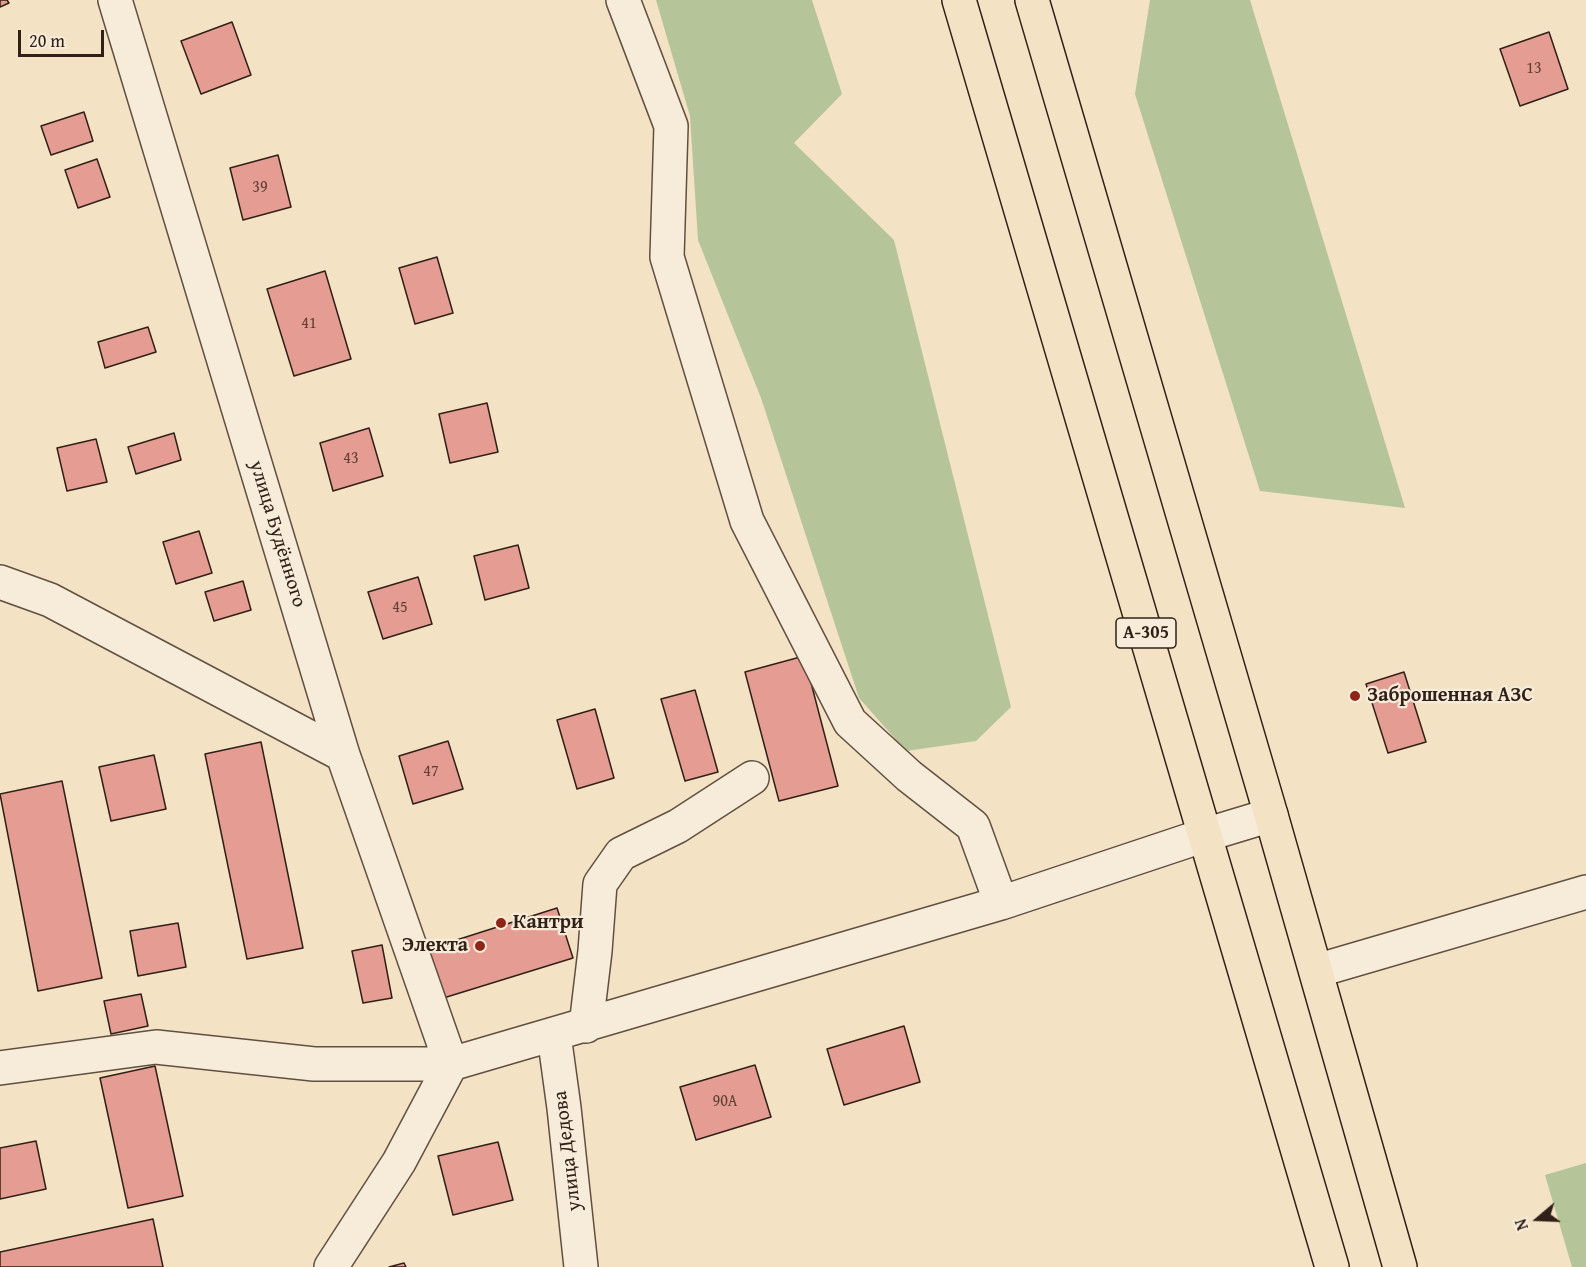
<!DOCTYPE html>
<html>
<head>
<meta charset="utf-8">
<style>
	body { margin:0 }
	#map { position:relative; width:1586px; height:1267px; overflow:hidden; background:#f3e2c4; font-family:"Gentium Book Plus",serif }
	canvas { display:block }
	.north { position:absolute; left:1508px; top:1189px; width:60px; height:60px; -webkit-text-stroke:4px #f7ecd9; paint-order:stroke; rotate:251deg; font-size:16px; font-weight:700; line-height:24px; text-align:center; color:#302017 }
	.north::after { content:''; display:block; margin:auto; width:21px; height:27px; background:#302017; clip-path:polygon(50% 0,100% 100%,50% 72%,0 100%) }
	.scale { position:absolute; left:18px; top:30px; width:86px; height:27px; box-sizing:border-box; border:3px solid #302017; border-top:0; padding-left:8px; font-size:18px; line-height:21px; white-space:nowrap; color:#302017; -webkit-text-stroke:4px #f7ecd9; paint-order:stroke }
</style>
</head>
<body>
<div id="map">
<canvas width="1586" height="1267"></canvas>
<div class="north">N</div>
<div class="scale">20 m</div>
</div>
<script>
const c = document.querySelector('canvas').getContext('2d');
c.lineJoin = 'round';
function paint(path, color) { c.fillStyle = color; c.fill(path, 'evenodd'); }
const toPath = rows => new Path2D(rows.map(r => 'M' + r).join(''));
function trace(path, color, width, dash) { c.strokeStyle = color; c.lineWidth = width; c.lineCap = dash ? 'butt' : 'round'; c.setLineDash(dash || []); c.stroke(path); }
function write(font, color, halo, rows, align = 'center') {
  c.font = font + ' "Gentium Book Plus",serif'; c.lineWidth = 4.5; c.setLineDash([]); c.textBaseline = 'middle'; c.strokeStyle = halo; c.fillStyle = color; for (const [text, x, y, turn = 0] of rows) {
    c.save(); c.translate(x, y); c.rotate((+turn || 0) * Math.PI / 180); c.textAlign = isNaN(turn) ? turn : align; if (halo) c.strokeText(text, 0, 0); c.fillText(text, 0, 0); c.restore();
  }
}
const green = toPath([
	[656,0,812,0,842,94,794,143,894,240,1011,707,976,741,906,751,859,698,761,398,698,240,690,116],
	[1150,0,1250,0,1405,508,1260,491,1135,94],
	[1586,1163,1586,1267,1572,1267,1545,1175]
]);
const building = toPath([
	[0,0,7,0,9,3,0,7,0,0],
	[232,22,251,75,201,94,181,41,232,22],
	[1549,32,1568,89,1520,106,1500,49,1549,32],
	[84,112,93,141,51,155,41,126,84,112],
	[278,155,291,207,243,220,230,168,278,155],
	[97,159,110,197,78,208,65,170,97,159],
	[437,257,453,313,415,324,399,268,437,257],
	[325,271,351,359,294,376,267,289,325,271],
	[148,327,156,352,105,368,98,342,148,327],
	[487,403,498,452,450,463,439,414,487,403],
	[369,428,383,476,333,491,320,443,369,428],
	[174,433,181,460,136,474,128,447,174,433],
	[96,439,107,482,67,491,57,448,96,439],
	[199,531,212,573,176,584,163,542,199,531],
	[518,545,529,588,485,600,474,556,518,545],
	[418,577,432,624,383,639,368,592,418,577],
	[243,581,251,610,214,621,205,592,243,581],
	[804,656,838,786,779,801,745,672,804,656],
	[1404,672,1426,742,1388,753,1366,684,1404,672],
	[695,690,718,772,685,781,661,699,695,690],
	[595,709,614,778,577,789,557,720,595,709],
	[448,741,463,789,413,804,399,756,448,741],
	[261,742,303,948,247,959,205,754,261,742],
	[154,755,166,809,111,821,99,767,154,755],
	[62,781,102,978,38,991,0,794,62,781],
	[557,908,573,958,437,1000,422,951,557,908],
	[178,923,186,967,138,976,130,931,178,923],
	[382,945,392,998,363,1003,352,951,382,945],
	[141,994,148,1026,111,1034,104,1001,141,994],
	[904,1026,920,1082,844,1105,827,1049,904,1026],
	[755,1065,771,1117,696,1140,680,1087,755,1065],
	[155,1066,183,1196,128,1208,100,1078,155,1066],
	[36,1141,46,1189,0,1199,0,1148,36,1141],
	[498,1142,513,1200,453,1215,438,1156,498,1142],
	[153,1219,163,1267,0,1267,0,1252,153,1219],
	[404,1263,406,1267,389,1267,404,1263]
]);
const minor = toPath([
	[115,0,343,755,451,1064],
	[623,0,671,126,667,257,747,521,850,722,909,776,973,826,1001,903],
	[0,582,50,600,343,755],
	[1316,971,1586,892],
	[586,1026,595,951,600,884,621,854,678,826,752,778],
	[554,1035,564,1108,581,1267],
	[0,1068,156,1047,314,1064,451,1064,1001,903,1205,835,1271,815],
	[331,1267,399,1162,451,1064]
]);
const highway = toPath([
	[959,0,1332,1267],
	[1032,0,1271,815,1400,1267]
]);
const markers = [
	[1355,696,6,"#8f2418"],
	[501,923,6,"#8f2418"],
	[480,946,6,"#8f2418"]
];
const numberNames = [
	["13",1534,69],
	["39",260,188],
	["41",309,324],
	["43",351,459],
	["45",400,608],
	["47",431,772],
	["90А",725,1102]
];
const shields = [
	[1146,633,60]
];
const shieldNames = [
	["А-305",1146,633]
];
const streetNames = [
	["улица Будённого",277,534,73],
	["улица Дедова",568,1151,-97]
];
const poiNames = [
	["Заброшенная АЗС",1367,696],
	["Кантри",513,923],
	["Электа",468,946,"right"]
];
paint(green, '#b5c499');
paint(building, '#e59c92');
trace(building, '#302017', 1.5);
trace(minor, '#615042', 36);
trace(highway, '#302017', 36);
trace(minor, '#f7ecd9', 33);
trace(highway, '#f3e2c4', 33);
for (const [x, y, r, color] of markers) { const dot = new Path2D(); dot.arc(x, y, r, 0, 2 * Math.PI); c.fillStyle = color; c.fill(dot); trace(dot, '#f7ecd9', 2); }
write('16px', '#5d3f36', null, numberNames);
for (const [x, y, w] of shields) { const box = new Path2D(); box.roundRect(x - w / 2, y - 15, w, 30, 4.5); c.fillStyle = '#f7ecd9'; c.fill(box); trace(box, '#302017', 1.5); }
write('bold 18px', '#302017', null, shieldNames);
write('20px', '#302017', '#f7ecd9', streetNames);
write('bold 20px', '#302017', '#f7ecd9', poiNames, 'left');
</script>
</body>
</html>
